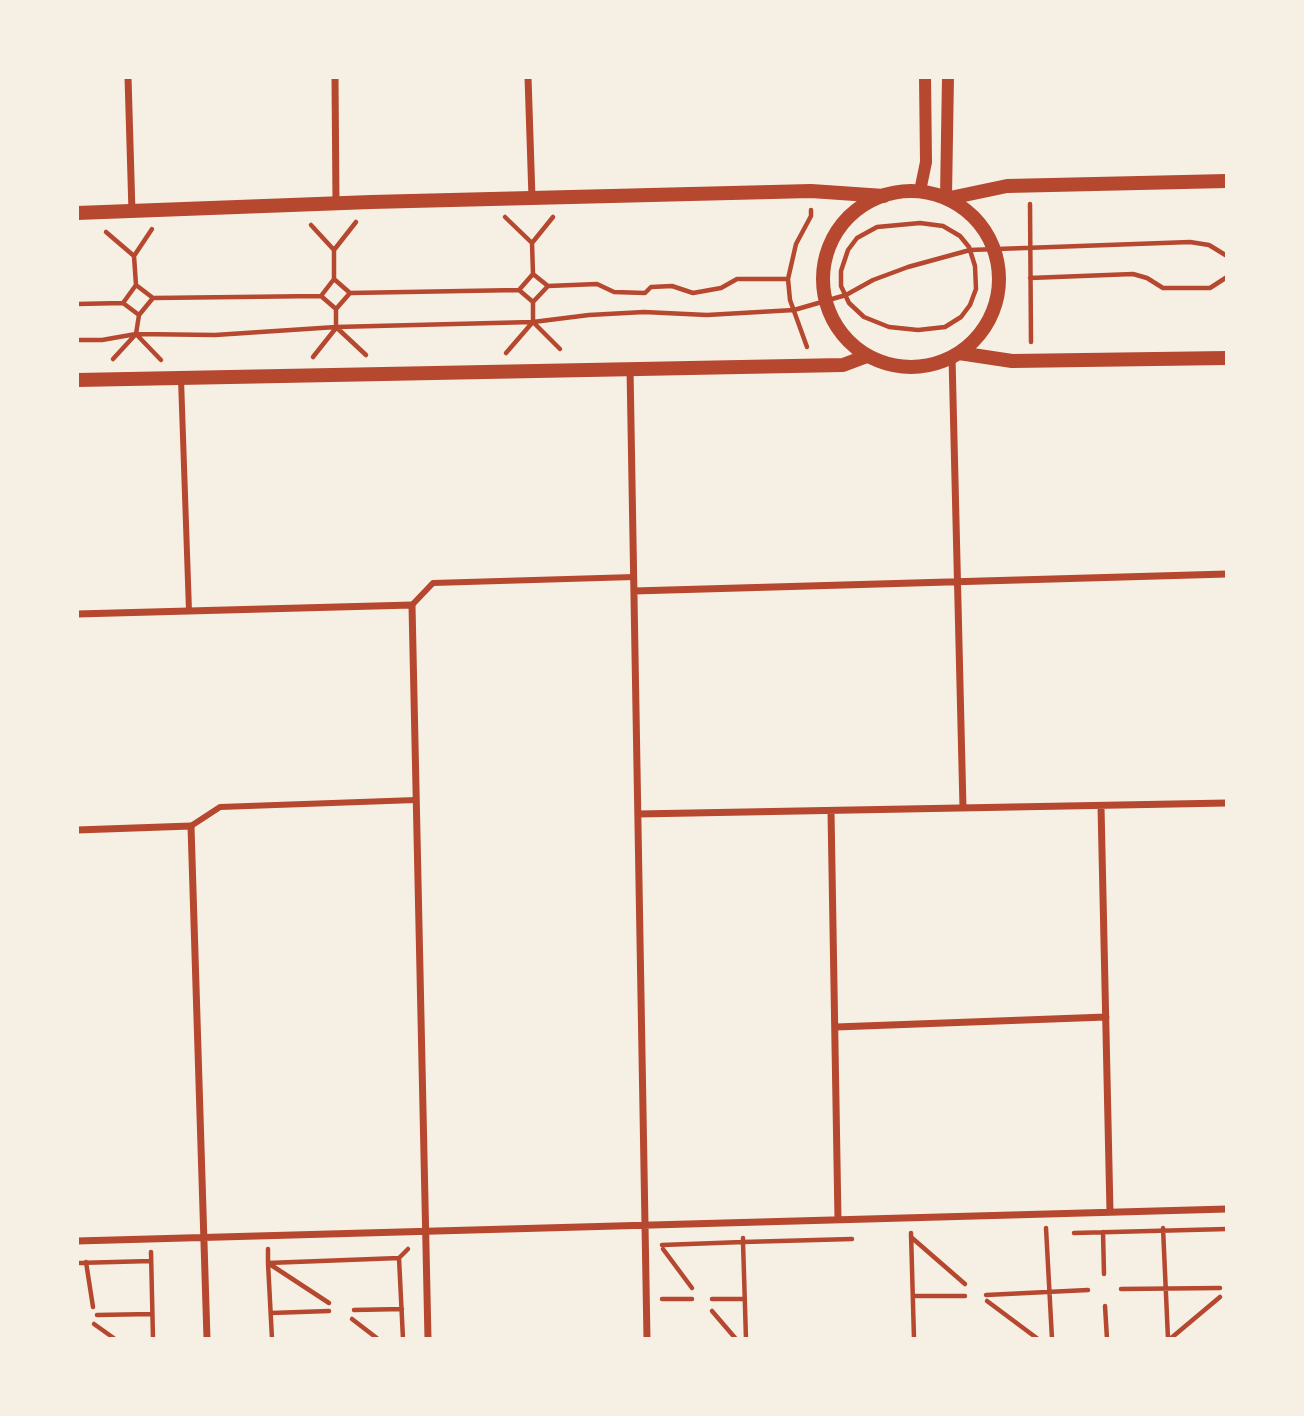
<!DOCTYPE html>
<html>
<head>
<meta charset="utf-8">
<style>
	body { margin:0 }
	#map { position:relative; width:1304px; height:1416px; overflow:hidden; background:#f6efe4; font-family:"Alegreya Sans",sans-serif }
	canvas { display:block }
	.frame { position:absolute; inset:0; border:79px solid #f6efe4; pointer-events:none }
</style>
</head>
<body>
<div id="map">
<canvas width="1304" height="1416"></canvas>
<div class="frame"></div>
</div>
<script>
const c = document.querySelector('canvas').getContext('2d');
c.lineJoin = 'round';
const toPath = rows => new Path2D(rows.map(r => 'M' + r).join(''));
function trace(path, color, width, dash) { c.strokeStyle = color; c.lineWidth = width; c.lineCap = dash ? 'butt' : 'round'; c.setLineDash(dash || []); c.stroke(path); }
const path = toPath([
	[1030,204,1031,342],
	[505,217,532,243],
	[920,223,943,226,960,236,969,247,975,266,976,289,970,305,961,317,945,327,918,330,889,327,864,317,849,303,841,286,841,271,848,250,857,238,877,227,920,223],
	[311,225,334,250],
	[106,232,134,256,136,285,123,303,139,315,153,298,136,285],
	[134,256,152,229],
	[533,274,548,286,533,302,519,290,533,274,532,243,553,217],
	[1030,278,1133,274,1147,278,1163,288,1210,288,1227,277],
	[334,279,350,293,336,309,321,296,334,279,334,250,356,222],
	[548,286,597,284,614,292,645,293,651,287,672,286,693,293,721,288,737,279,788,279],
	[350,293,519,290],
	[153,298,321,296],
	[533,302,533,322,560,349],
	[77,304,123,303],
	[336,309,336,327,366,355],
	[139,315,136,334,161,360],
	[77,340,102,340,136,334,215,335,336,327,533,322,589,315,644,312,707,315,794,310,846,295,873,280,908,267,970,250,1190,242,1209,245,1227,256],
	[807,347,790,300,788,279,796,244,811,216,811,210],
	[506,353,532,323],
	[313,357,336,328],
	[113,359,136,334],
	[1046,1228,1052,1339],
	[1163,1228,1168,1339],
	[1103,1232,1104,1274],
	[911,1233,914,1339],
	[1074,1233,1227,1229],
	[911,1237,965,1284],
	[743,1238,743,1242,852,1239],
	[662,1245,743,1242,746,1339],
	[268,1249,268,1263,329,1303],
	[663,1249,692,1288],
	[151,1252,153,1339],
	[399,1258,403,1339],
	[86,1262,93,1307],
	[77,1263,151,1261],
	[1121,1289,1220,1288],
	[986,1295,1088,1290],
	[913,1296,965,1296],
	[662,1299,692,1299],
	[712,1299,745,1299],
	[987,1301,1038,1339],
	[1105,1306,1107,1339],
	[354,1310,402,1309],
	[712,1311,736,1339],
	[271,1313,329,1311],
	[97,1315,152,1314],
	[352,1319,378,1339],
	[94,1324,115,1339],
	[272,1339,268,1263,399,1258,408,1249],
	[1170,1339,1220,1297]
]);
const pedestrian = toPath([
	[181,379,189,611],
	[412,605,433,583,634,577],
	[191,826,220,807,416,800]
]);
const minor = toPath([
	[128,77,132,212],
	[335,77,336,203],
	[528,77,532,198],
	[952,357,963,808],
	[630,368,647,1339],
	[634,591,1227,574],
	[77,614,412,605,428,1339],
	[1101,806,1110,1212],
	[831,811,838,1220],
	[638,814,1227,803],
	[77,830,191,826,207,1339],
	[836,1027,1106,1017],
	[77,1241,1227,1209]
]);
const tertiary = toPath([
	[920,191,926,162,925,77],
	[946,196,948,77]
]);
const secondary = toPath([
	'823 279a88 88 0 1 1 176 0a88 88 0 1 1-176 0Z',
	[950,198,1007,186,1227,181],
	[77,213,371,202,811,191,884,196],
	[959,353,1012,361,1227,358],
	[77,380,843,365,867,356]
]);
trace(path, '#b5482f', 4.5);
trace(pedestrian, '#b5482f', 6);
trace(minor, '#b5482f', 7);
trace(tertiary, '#b5482f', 12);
trace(secondary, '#b5482f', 14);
</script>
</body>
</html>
